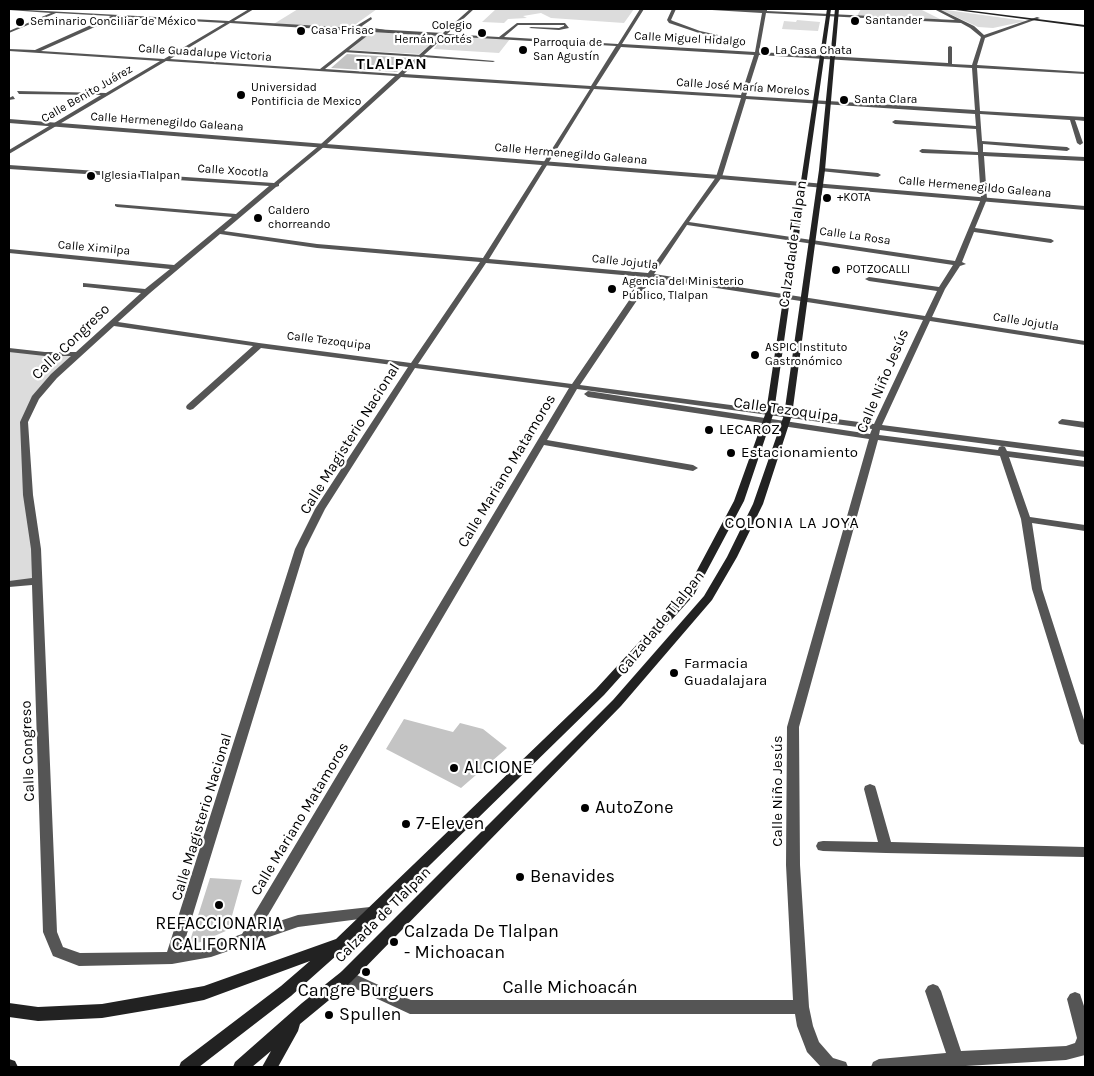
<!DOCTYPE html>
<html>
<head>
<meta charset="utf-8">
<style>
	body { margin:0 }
	#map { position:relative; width:1094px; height:1076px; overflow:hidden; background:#fff; font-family:Karla,sans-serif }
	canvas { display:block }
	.frame { position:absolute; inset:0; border:10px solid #000; pointer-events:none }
</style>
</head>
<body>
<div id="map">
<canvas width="1094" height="1076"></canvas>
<div class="frame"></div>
</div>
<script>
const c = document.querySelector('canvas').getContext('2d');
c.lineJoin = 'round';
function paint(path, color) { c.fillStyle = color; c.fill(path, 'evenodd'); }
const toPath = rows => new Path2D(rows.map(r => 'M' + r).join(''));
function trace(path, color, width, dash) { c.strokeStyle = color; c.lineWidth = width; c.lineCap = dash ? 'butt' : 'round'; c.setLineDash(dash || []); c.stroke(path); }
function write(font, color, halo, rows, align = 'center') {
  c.font = font + ' Karla,sans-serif'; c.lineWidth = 4.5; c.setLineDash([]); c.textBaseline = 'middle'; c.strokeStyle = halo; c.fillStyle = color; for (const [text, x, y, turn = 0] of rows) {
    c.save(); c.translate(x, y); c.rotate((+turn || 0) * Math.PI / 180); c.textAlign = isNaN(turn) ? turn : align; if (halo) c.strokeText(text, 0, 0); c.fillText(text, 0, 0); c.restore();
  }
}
const green = toPath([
	[298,9,377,9,349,29,272,25],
	[496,9,634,9,624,23,551,18,541,13,523,16,527,18,508,19,504,23,482,22],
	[861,9,920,9,942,20,857,16],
	[939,9,1026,21,993,28,978,27],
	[797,20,820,22,818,31,782,29,784,21,796,22],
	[372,31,443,35,419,54,350,50],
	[444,35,510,39,499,53,434,49],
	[9,351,75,356,52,377,23,423,35,579,9,582]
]);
const building = toPath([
	[347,54,411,58,397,72,331,68],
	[404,719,453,732,460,723,483,729,507,748,461,788,386,749],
	[210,878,242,880,228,930,201,942,189,944]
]);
const pedestrian = toPath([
	[371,17,372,19,362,26,391,31,393,33,356,28,356,26,371,17],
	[345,50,421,55,423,56,421,57,343,52,345,50]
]);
const minor = toPath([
	[9,9,229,21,249,9,254,9,234,21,443,33,470,9,474,9,447,34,499,37,517,23,565,23,569,28,559,30,529,28,531,27,559,28,564,26,564,25,518,25,504,37,618,44,640,9,644,9,622,44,755,52,762,13,712,10,710,9,763,10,763,9,767,9,767,11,955,20,934,9,939,9,974,26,984,35,1037,17,1040,18,985,38,977,65,1085,72,1085,74,977,68,980,111,1085,117,1085,121,1075,120,1083,143,1080,145,1077,143,1070,120,980,114,982,141,1067,147,1070,149,1067,151,983,144,983,152,1085,157,1085,161,984,156,987,199,975,228,1051,239,1054,241,1051,243,974,232,962,262,966,264,960,266,945,289,932,317,1085,341,1085,345,930,321,882,425,1085,451,1085,457,880,430,879,435,998,450,999,447,1002,446,1005,447,1007,451,1085,461,1085,467,1009,457,1030,517,1085,525,1085,531,1032,523,1042,589,1085,723,1085,745,1081,744,1079,741,1032,589,1021,519,1000,456,878,440,799,727,800,865,809,1007,813,1026,819,1042,833,1058,846,1062,848,1067,821,1067,807,1052,797,1026,795,1014,410,1014,341,982,339,977,341,972,346,970,411,1000,793,1000,786,865,787,727,869,439,588,397,584,394,588,391,870,434,872,429,577,389,547,440,693,465,698,468,693,471,544,445,261,927,298,915,370,907,375,909,377,913,375,917,298,927,211,957,172,964,79,966,53,956,43,932,32,585,9,587,9,581,32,578,31,549,23,495,20,422,32,396,51,374,71,356,45,356,9,352,9,348,45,352,76,352,141,293,86,287,83,287,83,283,145,289,170,269,9,253,9,249,174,265,232,217,117,207,115,206,115,204,236,214,269,186,9,169,9,165,274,183,321,144,395,76,166,61,9,154,9,150,101,95,19,94,17,91,106,93,160,61,9,51,9,49,35,50,111,16,56,13,9,33,9,31,51,13,9,10,9,9],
	[766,13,961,23,970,28,981,37,972,65,952,64,952,47,950,46,948,47,948,63,759,52,766,13],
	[117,17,225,23,164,59,41,51,117,17],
	[230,23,367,32,320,69,170,59,230,23],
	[372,32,440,36,398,74,325,69,372,32],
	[445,36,616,46,591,86,404,74,422,57,493,62,495,61,424,55,445,36],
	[621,47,754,55,741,95,596,86,621,47],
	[759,55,972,68,975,110,746,96,759,55],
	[401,77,590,89,483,258,317,244,224,231,276,187,279,186,279,184,325,146,401,77],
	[594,89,741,98,716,177,648,273,489,259,594,89],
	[746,99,975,114,976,126,895,120,892,122,895,124,976,129,978,152,922,149,919,151,922,153,978,155,981,199,955,261,689,222,722,177,746,99],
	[687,225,953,265,939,287,869,277,865,279,869,281,937,291,925,316,654,274,687,225],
	[220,234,317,248,480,262,411,363,259,343,118,322,150,293,220,234],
	[486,263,645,277,572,384,418,364,486,263],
	[652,278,923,320,874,424,580,385,652,278],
	[114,326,253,346,187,405,186,407,187,409,190,410,193,409,261,348,408,367,315,509,295,549,167,952,80,953,63,947,57,932,41,549,33,495,28,422,39,399,57,378,114,326],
	[415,368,569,388,242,934,211,945,182,950,305,549,325,509,415,368],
	[672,9,676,9,671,20,673,21,700,31,718,35,716,36,699,33,669,23,667,20,672,9],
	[13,96,15,99,9,100,9,98,13,96],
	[822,168,878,173,881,175,878,177,820,171,820,169,822,168],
	[1062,419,1085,422,1085,428,1059,424,1058,422,1062,419],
	[870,784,875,786,876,789,891,842,1085,847,1085,857,886,853,823,851,818,850,816,846,818,842,823,841,878,842,864,789,865,786,870,784],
	[933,984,938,986,941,991,961,1051,1066,1046,1075,1043,1077,1038,1067,999,1070,994,1075,992,1080,994,1085,1009,1085,1055,1066,1060,949,1067,871,1067,873,1062,879,1059,946,1053,925,991,928,986,933,984]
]);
const tertiary = toPath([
	[9,119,719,175,1085,206,1085,210,719,179,9,123,9,119]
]);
const secondary = toPath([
	[827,9,831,9,774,412,744,501,694,595,604,695,346,947,291,996,199,1067,179,1067,181,1062,281,986,310,961,204,1000,173,1006,102,1018,38,1021,9,1017,9,1003,38,1007,102,1004,204,986,336,939,596,689,686,591,734,501,766,412,827,9],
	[835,9,839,9,825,170,792,415,763,504,737,557,712,600,621,706,351,982,300,1024,298,1031,278,1067,262,1067,271,1051,252,1067,233,1067,235,1062,302,1003,341,972,613,700,704,596,727,557,753,504,784,415,819,170,835,9],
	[948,9,958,9,1085,25,1085,27,948,9],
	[9,1059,15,1061,18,1067,9,1067,9,1059]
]);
const markers = [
	[855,21,5,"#000"],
	[20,22,5,"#000"],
	[301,31,5,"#000"],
	[482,33,5,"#000"],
	[523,50,5,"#000"],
	[765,51,5,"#000"],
	[241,95,5,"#000"],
	[844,100,5,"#000"],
	[91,176,5,"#000"],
	[827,198,5,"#000"],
	[258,218,5,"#000"],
	[836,270,5,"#000"],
	[612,289,5,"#000"],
	[755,355,5,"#000"],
	[709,430,5,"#000"],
	[731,453,5,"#000"],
	[674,673,5,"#000"],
	[454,768,5,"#000"],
	[585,808,5,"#000"],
	[406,824,5,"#000"],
	[520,877,5,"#000"],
	[219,905,5,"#000"],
	[394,942,5,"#000"],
	[366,972,5,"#000"],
	[329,1015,5,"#000"]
];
const farPoinames = [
	["Santander",865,21],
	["Seminario Conciliar de México",30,22],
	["Colegio",472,26,"right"],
	["Hernán Cortés",472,40,"right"],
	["Casa Frisac",311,31],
	["Parroquia de",533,43],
	["San Agustín",533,57],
	["La Casa Chata",775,51],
	["Universidad",251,88],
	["Pontificia de Mexico",251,102],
	["Santa Clara",854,100],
	["Iglesia Tlalpan",101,176],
	["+KOTA",837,198],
	["Caldero",268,211],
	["chorreando",268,225],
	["POTZOCALLI",846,270],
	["Agencia del Ministerio",622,282],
	["Público, Tlalpan",622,296],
	["ASPIC Instituto",765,348],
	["Gastronómico",765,362]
];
const farStreetnames = [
	["Calle Miguel Hidalgo",690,39,3],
	["Calle Guadalupe Victoria",205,53,4],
	["Calle José María Morelos",743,87,4],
	["Calle Benito Juárez",87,94,-30],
	["Calle Hermenegildo Galeana",167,122,4],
	["Calle Hermenegildo Galeana",571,154,5],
	["Calle Xocotla",233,171,4],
	["Calle Hermenegildo Galeana",975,187,5],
	["Calle La Rosa",855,236,8],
	["Calle Ximilpa",94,248,5],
	["Calle Jojutla",625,262,6],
	["Calle Jojutla",1026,322,9],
	["Calle Tezoquipa",329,341,7]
];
const streetNames = [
	["Calzada de Tlalpan",793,244,-82],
	["Calle Congreso",71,342,-44],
	["Calle Niño Jesús",883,381,-67],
	["Calle Tezoquipa",786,410,8],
	["Calle Magisterio Nacional",350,439,-58],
	["Calle Mariano Matamoros",507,471,-59],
	["Calzada de Tlalpan",661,623,-51],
	["Calle Congreso",28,751,-92],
	["Calle Niño Jesús",778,791,-90],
	["Calle Magisterio Nacional",202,817,-73],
	["Calle Mariano Matamoros",300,819,-59],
	["Calzada de Tlalpan",383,915,-45]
];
const poiNames = [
	["LECAROZ",719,430],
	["Estacionamiento",741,453],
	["Farmacia",684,664],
	["Guadalajara",684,681]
];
const farDistrictnames = [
	["TLALPAN",392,64]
];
const neighbourhoodNames = [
	["COLONIA LA JOYA",792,523]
];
const nearPoinames = [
	["ALCIONE",464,768],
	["AutoZone",595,808],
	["7-Eleven",416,824],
	["Benavides",530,877],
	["REFACCIONARIA",219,924,"center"],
	["CALIFORNIA",219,945,"center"],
	["Calzada De Tlalpan",404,932],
	["- Michoacan",404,953],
	["Cangre Burguers",366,991,"center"],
	["Spullen",339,1015]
];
const nearStreetnames = [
	["Calle Michoacán",570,988]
];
paint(green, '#dcdcdc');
paint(building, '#c4c4c4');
paint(pedestrian, '#555');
paint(minor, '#555');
paint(tertiary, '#555');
paint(secondary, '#222');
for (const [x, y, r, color] of markers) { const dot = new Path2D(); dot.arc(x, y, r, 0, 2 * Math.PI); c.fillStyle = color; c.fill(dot); trace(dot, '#fff', 2); }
write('12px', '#000', '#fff', farPoinames, 'left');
write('12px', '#000', '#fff', farStreetnames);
write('15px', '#000', '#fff', streetNames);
write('15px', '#000', '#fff', poiNames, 'left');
c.letterSpacing = '1px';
write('bold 16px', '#000', '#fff', farDistrictnames);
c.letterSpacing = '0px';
c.letterSpacing = '1px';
write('16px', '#000', '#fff', neighbourhoodNames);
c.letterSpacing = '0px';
write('18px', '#000', '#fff', nearPoinames, 'left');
write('18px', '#000', '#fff', nearStreetnames);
</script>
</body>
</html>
